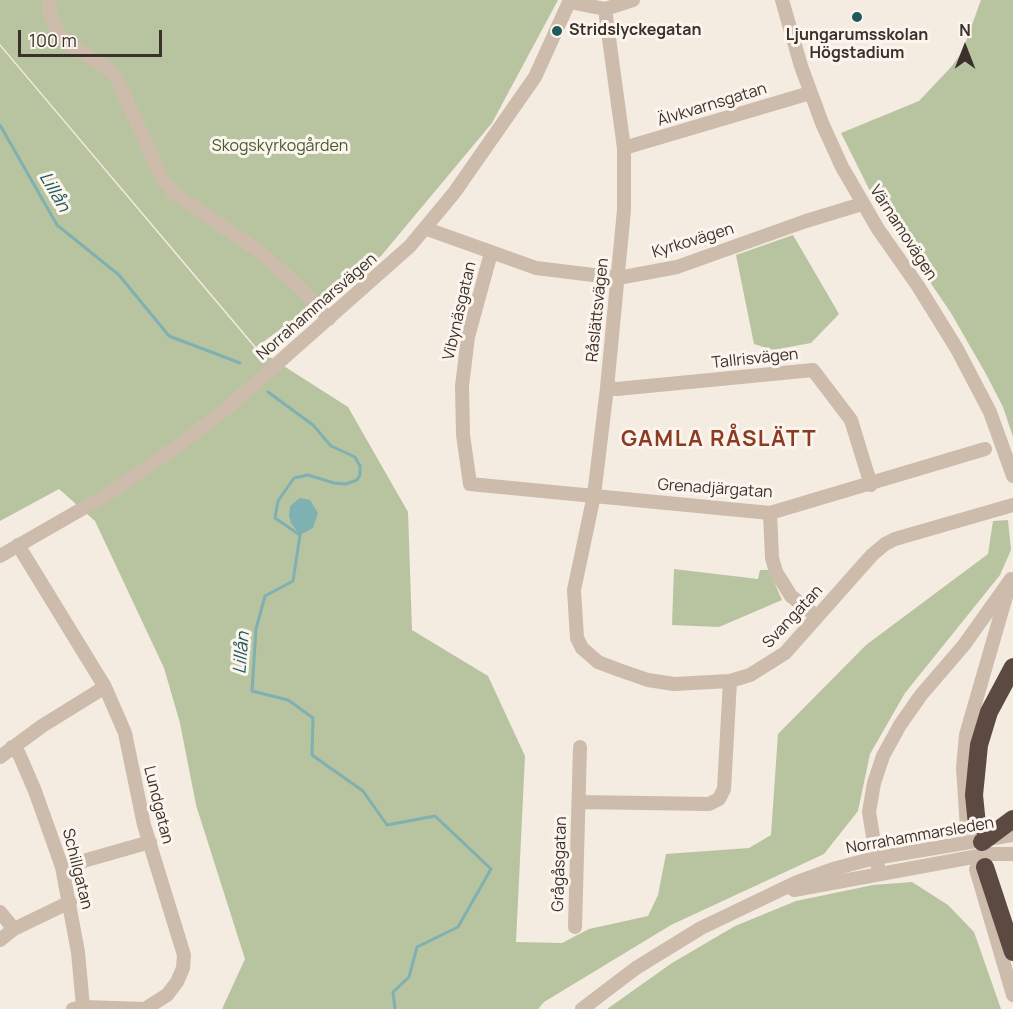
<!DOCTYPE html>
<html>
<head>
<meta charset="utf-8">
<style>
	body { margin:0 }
	#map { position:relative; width:1013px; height:1009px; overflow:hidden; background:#f4ebe1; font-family:Manrope,sans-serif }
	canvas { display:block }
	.north { position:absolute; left:935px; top:18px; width:60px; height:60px; -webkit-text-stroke:4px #fbf5ee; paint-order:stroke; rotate:0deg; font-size:16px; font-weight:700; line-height:24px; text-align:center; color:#3b302b }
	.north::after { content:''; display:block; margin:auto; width:21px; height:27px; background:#3b302b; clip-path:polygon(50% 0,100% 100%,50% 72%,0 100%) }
	.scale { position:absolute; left:18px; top:30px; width:144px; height:27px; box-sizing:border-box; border:3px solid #3b302b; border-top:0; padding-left:8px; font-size:18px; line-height:21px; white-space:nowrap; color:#3b302b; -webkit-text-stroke:4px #fbf5ee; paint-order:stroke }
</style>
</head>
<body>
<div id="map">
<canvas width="1013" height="1009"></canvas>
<div class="north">N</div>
<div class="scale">100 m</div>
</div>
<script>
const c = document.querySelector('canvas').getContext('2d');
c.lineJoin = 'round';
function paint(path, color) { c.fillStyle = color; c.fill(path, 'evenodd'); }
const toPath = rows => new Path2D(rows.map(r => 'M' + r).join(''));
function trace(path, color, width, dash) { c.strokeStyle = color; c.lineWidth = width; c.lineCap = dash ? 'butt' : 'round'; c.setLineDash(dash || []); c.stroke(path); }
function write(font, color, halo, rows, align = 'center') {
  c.font = font + ' Manrope,sans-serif'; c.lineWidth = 6; c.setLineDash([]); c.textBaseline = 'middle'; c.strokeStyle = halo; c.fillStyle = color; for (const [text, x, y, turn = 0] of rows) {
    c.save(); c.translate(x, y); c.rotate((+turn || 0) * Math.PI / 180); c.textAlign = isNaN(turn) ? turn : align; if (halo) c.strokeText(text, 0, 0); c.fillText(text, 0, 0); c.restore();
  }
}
const green = toPath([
	[0,0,558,0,492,123,381,256,256,347,0,44],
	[981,0,1013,0,1013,437,1003,407,986,374,951,313,875,201,841,133,919,101,952,66,962,52],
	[0,46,254,347,348,407,408,512,412,630,488,676,525,756,516,942,562,943,589,929,648,916,658,895,666,854,749,848,771,835,778,734,866,645,988,554,993,521,1008,520,1011,550,1000,575,905,693,870,754,858,811,824,854,671,925,544,1002,538,1009,222,1009,245,959,196,805,180,723,164,668,95,521,59,489,0,521],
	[793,235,839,314,811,343,773,350,754,344,736,255],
	[674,569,758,579,760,570,769,570,782,600,719,627,672,625],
	[912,882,948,905,974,932,1001,1009,607,1009,672,963,735,926,796,901,873,885]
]);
const water = toPath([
	[300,498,310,500,318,513,313,528,300,535,291,523,289,516,290,506]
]);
const stream = toPath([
	[0,125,57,225,119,275,169,336,240,363],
	[268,392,313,425,331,446,355,457,360,466,360,475,357,480,346,484,334,483,308,475,294,478,278,501,275,518,300,535,293,581,265,596,256,629,252,691,288,700,313,718,312,755,363,791,387,825,435,816,491,869,458,927,417,947,409,977,393,992,395,1009]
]);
const minor = toPath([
	[49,0,50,13,57,31,68,44,107,68,116,77,162,178,175,194,263,254,302,290,329,319],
	[782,0,801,66,822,123,842,167,878,229,918,286,957,349,990,412,1013,476],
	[569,2,605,9,624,148,624,210,607,388,594,495,574,590,577,638,582,648,598,662,619,670,648,680,674,684,730,681,750,675,785,653,872,555,885,544,895,539,1013,505],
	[605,9,633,0],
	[624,148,810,93],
	[427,229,536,268,618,278,677,267,806,221,862,204],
	[491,253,468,337,462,386,463,435,470,484,770,513,985,449],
	[607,388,617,389,813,370,851,420,871,485],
	[770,513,772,558,776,572,791,596,816,616],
	[18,545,105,687,125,733,144,825,184,955,183,968,177,982,167,995,145,1009,83,1007,73,1009],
	[0,556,108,494,175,448,226,409,410,246,454,193,535,77,570,0],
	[12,747,19,754,35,791,62,867,78,952,83,1007],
	[0,757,42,726,105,687],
	[579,802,709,804,719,799,724,789,730,681],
	[967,828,963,768,966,735,1007,593],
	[62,867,150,842],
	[976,869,1013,995],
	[879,873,869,812,874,783,883,756,900,725,921,695,964,645,1011,579],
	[794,890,989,854,1013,854],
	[0,912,14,929],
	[575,927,580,747],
	[0,940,14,929,70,902],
	[582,1009,636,968,701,928,797,882,833,869,875,858,1013,835]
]);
const highway = toPath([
	[977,825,974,795,979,745,989,712,1013,667],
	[982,842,1013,819],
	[985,867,1013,952]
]);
const markers = [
	[857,17,6,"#1f5a5e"],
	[557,31,6,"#1f5a5e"]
];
const poiNames = [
	["Stridslyckegatan",569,31],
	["Ljungarumsskolan",857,36,"center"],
	["Högstadium",857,54,"center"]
];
const streetNames = [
	["Älvkvarnsgatan",712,105,-17],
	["Värnamovägen",903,233,57],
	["Kyrkovägen",693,241,-17],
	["Norrahammarsvägen",317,307,-41],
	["Råslättsvägen",598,310,-84],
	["Vibynäsgatan",460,311,-77],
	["Tallrisvägen",755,359,-6],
	["Grenadjärgatan",715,489,4],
	["Svangatan",793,617,-47],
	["Lundgatan",158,805,76],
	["Norrahammarsleden",920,836,-10],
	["Grågåsgatan",560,864,-88],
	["Schillgatan",77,869,76]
];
const parkNames = [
	["Skogskyrkogården",280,147]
];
const waterNames = [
	["Lillån",54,192,60],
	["Lillån",242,653,-85]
];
const districtNames = [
	["GAMLA RÅSLÄTT",719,440]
];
paint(green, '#b8c4a0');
paint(water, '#7fb0b2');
trace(stream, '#7fb0b2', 3);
trace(minor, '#cdbbac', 14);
trace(highway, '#5c4a42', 18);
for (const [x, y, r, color] of markers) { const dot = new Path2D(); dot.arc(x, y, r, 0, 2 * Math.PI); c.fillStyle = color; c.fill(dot); trace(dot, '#fbf5ee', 2); }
write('bold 16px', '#3b302b', '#fbf5ee', poiNames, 'left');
write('16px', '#3b302b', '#fbf5ee', streetNames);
write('16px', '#4a5a2e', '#fbf5ee', parkNames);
write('italic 18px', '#1f5a5e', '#fbf5ee', waterNames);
c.letterSpacing = '1.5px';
write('bold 22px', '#8c3b22', '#fbf5ee', districtNames);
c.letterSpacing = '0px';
</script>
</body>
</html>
